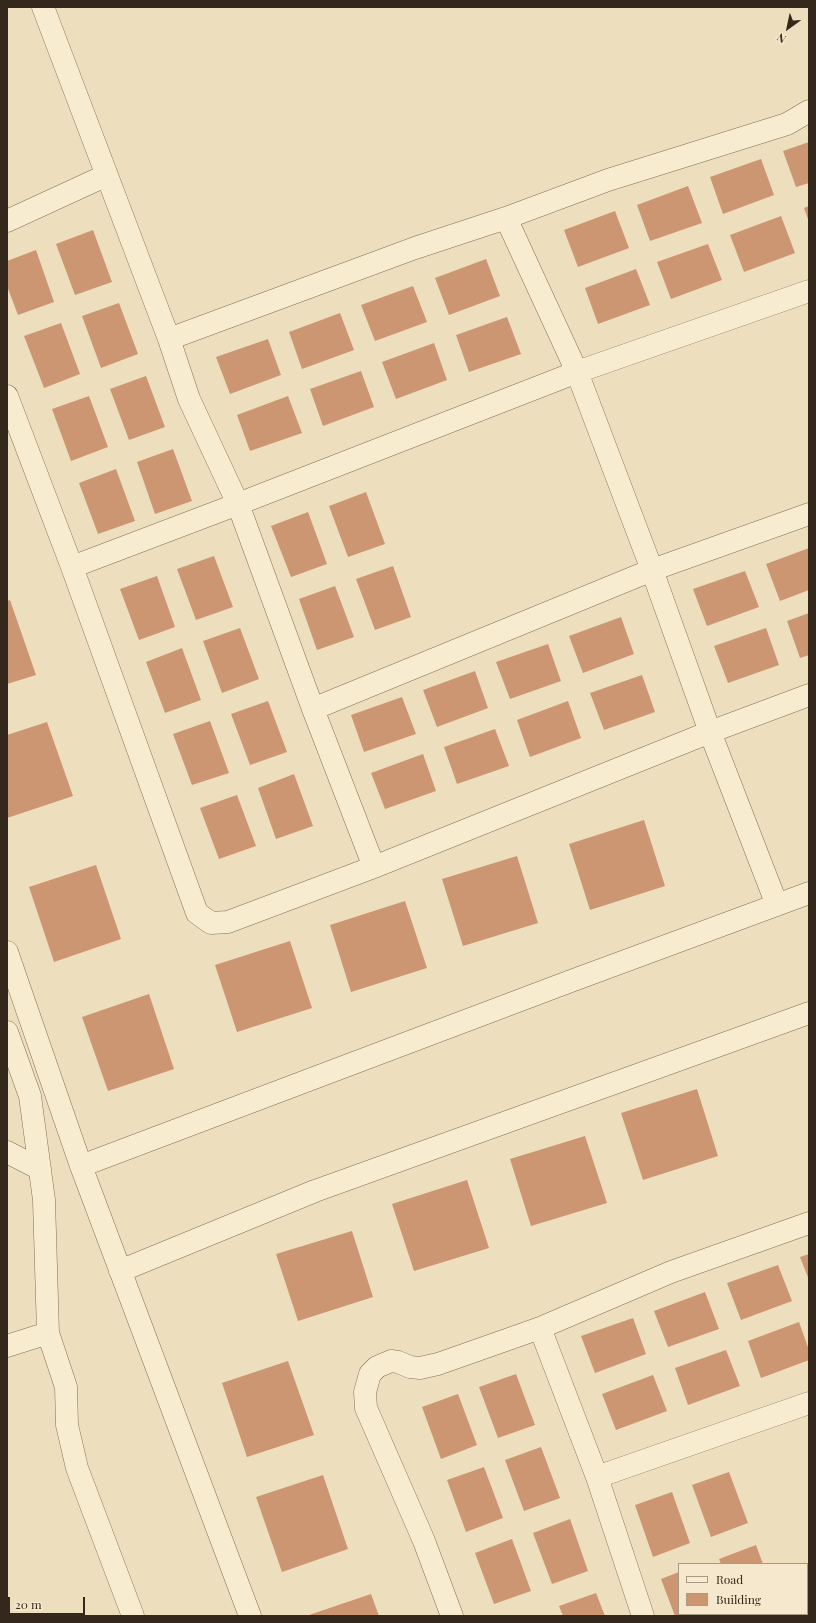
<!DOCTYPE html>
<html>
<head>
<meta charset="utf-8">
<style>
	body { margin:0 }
	#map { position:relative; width:816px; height:1623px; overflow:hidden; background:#eddebd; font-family:"Playfair Display",serif }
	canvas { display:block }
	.frame { position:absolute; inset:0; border:8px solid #34271b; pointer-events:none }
	.legend { position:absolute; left:678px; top:1563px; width:130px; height:52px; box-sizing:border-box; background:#f5e8cc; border:1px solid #a89b85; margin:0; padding:5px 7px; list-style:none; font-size:12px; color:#34271b }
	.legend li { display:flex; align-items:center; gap:8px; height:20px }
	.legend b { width:20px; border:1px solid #a89b85 }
	.north { position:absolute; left:768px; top:8px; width:40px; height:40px; -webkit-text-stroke:3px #f5e8cc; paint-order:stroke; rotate:213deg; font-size:11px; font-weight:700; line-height:16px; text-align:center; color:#34271b }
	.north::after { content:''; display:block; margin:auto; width:14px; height:18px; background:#34271b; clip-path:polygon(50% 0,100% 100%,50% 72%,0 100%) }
	.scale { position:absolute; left:8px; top:1597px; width:77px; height:18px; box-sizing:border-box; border:2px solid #34271b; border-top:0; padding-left:5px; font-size:12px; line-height:14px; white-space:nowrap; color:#34271b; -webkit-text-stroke:3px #f5e8cc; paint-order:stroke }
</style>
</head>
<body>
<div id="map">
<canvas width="816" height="1623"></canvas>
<div class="frame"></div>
<ul class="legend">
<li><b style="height:5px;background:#f8ecd0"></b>Road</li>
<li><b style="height:11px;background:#cc9673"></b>Building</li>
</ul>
<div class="north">N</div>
<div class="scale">20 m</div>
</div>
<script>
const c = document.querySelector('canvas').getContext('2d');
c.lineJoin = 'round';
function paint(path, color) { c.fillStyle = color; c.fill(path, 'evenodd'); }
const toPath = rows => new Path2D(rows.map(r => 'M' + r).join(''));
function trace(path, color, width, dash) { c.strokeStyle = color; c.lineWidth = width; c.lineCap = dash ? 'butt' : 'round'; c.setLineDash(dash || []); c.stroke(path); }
const building = toPath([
	[809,142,809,183,796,187,783,151],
	[761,159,774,195,723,214,710,177],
	[688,186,702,223,650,241,637,205],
	[809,206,809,222,804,208],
	[615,211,629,248,578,267,564,230],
	[781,216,795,253,744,272,730,235],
	[93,230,112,282,75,295,56,244],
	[708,244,722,280,671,299,657,262],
	[36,250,54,302,18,315,7,286,7,261],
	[486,259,500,296,449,315,435,278],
	[636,269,650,305,598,324,585,288],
	[413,286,427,322,375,341,361,305],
	[119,303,138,354,101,368,82,316],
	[340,313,354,350,302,369,289,332],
	[507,317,521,354,469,372,456,335],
	[61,323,80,374,44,388,24,336],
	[268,339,281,375,230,394,216,357],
	[434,343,447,380,396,399,382,362],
	[361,371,374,407,323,426,310,389],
	[146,376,165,427,129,440,110,389],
	[89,396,108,447,71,461,52,409],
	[288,396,302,433,250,451,237,415],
	[173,449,192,501,155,514,137,462],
	[116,469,135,521,98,534,79,483],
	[366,492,385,544,348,557,329,506],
	[308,512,327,564,291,577,271,526],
	[809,548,809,590,780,601,766,564],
	[214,556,233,607,196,620,177,569],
	[393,566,411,617,375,630,356,579],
	[745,571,759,607,707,626,693,589],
	[157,576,175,627,139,640,120,589],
	[335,586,354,637,317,650,299,599],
	[10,600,36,675,7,684,7,601],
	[809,613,809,655,800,658,787,621],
	[621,617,634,654,583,673,569,636],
	[240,628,259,679,222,693,203,641],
	[766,628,779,665,728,683,714,646],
	[548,644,561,681,510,699,496,662],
	[182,648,201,700,165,713,146,662],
	[475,671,488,708,437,727,423,690],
	[642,675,655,712,604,730,590,693],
	[402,697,416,734,364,752,351,715],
	[268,701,287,752,250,765,231,714],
	[568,701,581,738,530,757,517,720],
	[210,721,229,773,192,785,173,734],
	[47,722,73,796,7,818,7,735],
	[495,729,509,766,457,784,444,747],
	[423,754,436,791,385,809,371,773],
	[294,774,313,826,276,839,258,788],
	[237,795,256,846,219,859,200,808],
	[644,820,665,886,590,910,569,844],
	[517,856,538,923,463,946,442,879],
	[96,865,121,939,54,962,29,887],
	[405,901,427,968,351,992,330,925],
	[290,941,312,1008,237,1032,215,965],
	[149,994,174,1069,108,1091,82,1017],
	[697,1089,718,1156,643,1180,621,1113],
	[585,1136,607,1203,531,1226,510,1159],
	[467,1180,489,1248,414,1271,392,1204],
	[352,1231,373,1297,298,1321,276,1254],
	[809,1254,809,1280,800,1257],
	[778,1265,792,1301,741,1320,727,1283],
	[705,1292,719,1329,668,1347,654,1311],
	[633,1318,646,1354,595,1373,581,1336],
	[799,1322,809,1350,809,1360,761,1378,748,1341],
	[726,1350,740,1386,688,1405,675,1368],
	[288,1361,314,1435,247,1457,222,1383],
	[516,1374,535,1425,498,1438,479,1387],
	[653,1375,667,1411,616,1430,602,1394],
	[458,1394,477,1445,441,1459,422,1407],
	[541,1447,560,1498,524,1511,505,1460],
	[484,1467,503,1518,466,1532,447,1480],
	[729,1472,748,1523,711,1537,692,1485],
	[323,1475,348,1549,282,1572,256,1497],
	[672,1492,690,1543,653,1557,635,1505],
	[570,1519,588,1571,552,1584,533,1533],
	[512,1539,531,1591,494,1604,475,1553],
	[756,1545,763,1564,721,1564,719,1559],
	[679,1572,679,1614,716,1614,717,1616,675,1616,661,1579],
	[596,1593,605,1616,563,1616,559,1606],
	[371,1594,379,1616,306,1616]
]);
const minor = toPath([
	[43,7,169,339,189,399,238,504,313,709,374,867],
	[506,218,577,372,652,570,710,732,777,905],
	[7,221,107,175],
	[169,339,415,248,506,218,608,180,787,124,809,111],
	[7,396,72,567,197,913,211,923,228,922,374,867,710,732,809,695],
	[72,567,238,504,577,372,809,291],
	[313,709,652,570,809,514],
	[7,952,81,1166,250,1616],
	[7,1032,30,1096,44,1200,48,1333,66,1387,67,1425,77,1468,133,1616],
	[7,1152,40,1169],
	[81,1166,571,981,809,893],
	[120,1271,315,1191,809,1013],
	[540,1328,597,1477,643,1616],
	[7,1346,48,1333],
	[597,1477,809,1403],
	[452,1616,424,1541,366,1408,365,1392,370,1374,377,1367,391,1361,398,1362,410,1367,420,1368,438,1364,540,1328,671,1272,809,1223]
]);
paint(building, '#cc9673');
trace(minor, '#856e56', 23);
trace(minor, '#f8ecd0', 22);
</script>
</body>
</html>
